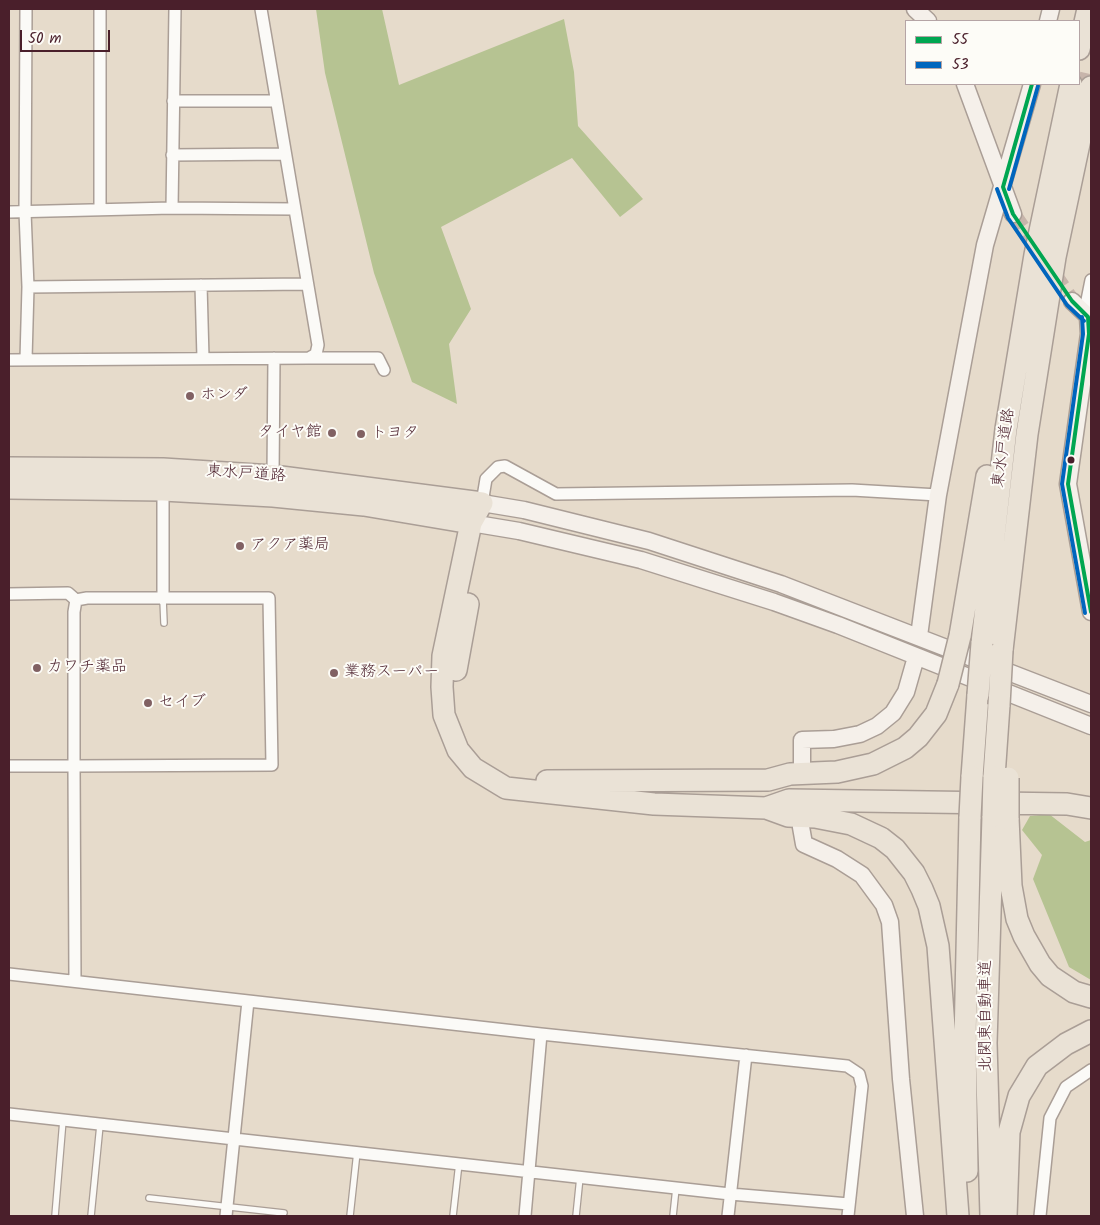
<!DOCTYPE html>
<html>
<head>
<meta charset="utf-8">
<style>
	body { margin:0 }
	#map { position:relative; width:1100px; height:1225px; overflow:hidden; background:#e6dbcb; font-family:Kalam,sans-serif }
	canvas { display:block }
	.frame { position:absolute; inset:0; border:10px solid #4a1f2b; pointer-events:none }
	.legend { position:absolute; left:905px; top:20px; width:175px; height:65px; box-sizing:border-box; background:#fdfcf7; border:1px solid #b5a4a5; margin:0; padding:6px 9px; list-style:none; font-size:15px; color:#4a1f2b }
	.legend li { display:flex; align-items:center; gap:10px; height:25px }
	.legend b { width:25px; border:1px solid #b5a4a5 }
	.scale { position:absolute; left:20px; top:30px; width:90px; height:22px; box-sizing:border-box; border:2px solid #4a1f2b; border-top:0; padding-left:6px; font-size:15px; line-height:18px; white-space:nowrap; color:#4a1f2b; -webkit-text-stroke:4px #fdfcf7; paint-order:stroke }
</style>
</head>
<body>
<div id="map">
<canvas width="1100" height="1225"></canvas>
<div class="frame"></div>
<ul class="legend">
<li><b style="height:6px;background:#00a651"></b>55</li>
<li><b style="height:6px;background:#0065bd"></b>53</li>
</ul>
<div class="scale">50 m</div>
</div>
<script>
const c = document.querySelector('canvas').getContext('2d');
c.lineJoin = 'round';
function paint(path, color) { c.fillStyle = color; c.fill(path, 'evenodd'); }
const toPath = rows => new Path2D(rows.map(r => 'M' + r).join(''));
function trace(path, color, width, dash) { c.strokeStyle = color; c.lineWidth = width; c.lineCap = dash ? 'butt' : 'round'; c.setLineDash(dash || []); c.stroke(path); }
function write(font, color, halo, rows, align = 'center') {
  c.font = font + ' Kalam,"Klee One",sans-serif'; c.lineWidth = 4; c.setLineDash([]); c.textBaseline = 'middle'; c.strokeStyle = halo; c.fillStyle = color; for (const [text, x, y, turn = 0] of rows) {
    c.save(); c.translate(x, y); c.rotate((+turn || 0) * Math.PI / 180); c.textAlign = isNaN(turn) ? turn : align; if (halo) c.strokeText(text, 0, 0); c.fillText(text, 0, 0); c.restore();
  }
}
const forest = toPath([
	[316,9,382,9,399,85,564,19,574,72,578,126,643,199,620,217,572,158,441,227,471,309,449,344,457,404,412,382,374,273,325,73],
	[1049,814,1085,842,1091,840,1091,980,1069,967,1033,879,1042,855,1022,830,1030,816]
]);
const streetTunnel = toPath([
	[1079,77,1091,80]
]);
const secondaryTunnel = toPath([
	[1013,214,1072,301]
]);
const lane = toPath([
	[163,599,164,623],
	[149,1198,284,1213],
	[55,1216,63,1120],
	[91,1216,100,1125],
	[350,1216,357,1152],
	[453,1216,459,1163],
	[576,1216,580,1177],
	[673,1216,676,1188]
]);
const street = toPath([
	[26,9,25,212,28,287,26,359],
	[100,9,100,209],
	[173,101,275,101],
	[172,155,284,154],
	[172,208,175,9],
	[9,212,172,208,294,209],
	[201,285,203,358],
	[28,287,306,284],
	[1088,317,1087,300,1091,280],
	[309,358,378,358,384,370],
	[9,360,309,358,316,354,318,345,261,9],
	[273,476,274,358],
	[482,503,486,479,498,467,505,466,556,494,852,490,938,495],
	[9,594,68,593,76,600],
	[163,599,163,490],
	[9,766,74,766,272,765,269,598,87,598,76,600,74,612,74,766,75,981],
	[9,974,541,1034,847,1066,859,1074,862,1086,848,1216],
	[9,1114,730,1194,849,1204],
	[226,1216,248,1001],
	[525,1216,541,1034],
	[728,1216,746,1055],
	[1040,1216,1050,1118,1066,1087,1091,1070]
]);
const secondary = toPath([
	[915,9,928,21],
	[1048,21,1051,9],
	[965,84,1013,214],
	[1072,301,1091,319],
	[1088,317,1089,334,1068,484,1091,612],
	[482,503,524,510,649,541,781,584,1091,704],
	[471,523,519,531,641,560,774,602,838,625,1091,726],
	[919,636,938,495,985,245,1032,84],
	[802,766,802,740,834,739,860,734,877,726,893,713,906,692,916,657],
	[801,827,804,844,837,859,862,875,884,905,890,922,901,1079,915,1216]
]);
const highway = toPath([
	[1079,49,1088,9],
	[9,468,163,469,273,476,482,503],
	[9,488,163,490,273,496,364,505,471,523],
	[482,503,471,523,443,656,442,687,444,715,458,750,473,768,506,788,654,804,766,808,788,816,815,817,851,824,881,838,895,849,914,873,922,889,929,906,938,946,958,1216],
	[960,636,987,476],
	[982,643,1006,429,1035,255,1071,84],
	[1002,650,1027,434,1055,257,1091,87],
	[456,670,468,604],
	[972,777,978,695],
	[994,777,999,705],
	[547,781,768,780,790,774,837,772,873,764,905,748,918,737,936,714,948,684],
	[766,808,789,800,1067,804,1091,808],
	[1008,818,1011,886,1017,919,1024,936,1040,964,1050,976,1074,992,1091,997],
	[967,1171,965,1041,970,817],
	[991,1216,986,1043,993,816],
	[1006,1216,1009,1132,1019,1096,1037,1066,1066,1044,1091,1031]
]);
const highwayBridge = toPath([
	[948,684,960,636],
	[978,695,982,643],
	[999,705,1002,650],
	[1008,778,1008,818],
	[993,816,994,777],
	[970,817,972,777]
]);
const bus1 = toPath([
	[1003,187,1013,214,1072,301,1088,317],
	[1003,187,1032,84],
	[1088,317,1089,334,1068,484,1091,612]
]);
const bus2 = toPath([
	[997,189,1008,218,1067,305,1084,321],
	[1009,189,1038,86],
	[1082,317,1083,334,1062,484,1085,613]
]);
const markers = [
	[190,396,5,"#816163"],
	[332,433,5,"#816163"],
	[361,434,5,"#816163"],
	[1071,460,4.5,"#4a1f2b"],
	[240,546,5,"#816163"],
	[37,668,5,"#816163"],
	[334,673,5,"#816163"],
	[148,703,5,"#816163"]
];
const poiNames = [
	["ホンダ",200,396],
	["タイヤ館",322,433,"right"],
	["トヨタ",371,434],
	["アクア薬局",250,546],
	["カワチ薬品",47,668],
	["業務スーパー",344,673],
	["セイブ",158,703]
];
const streetNames = [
	["東水戸道路",1005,448,-82],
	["東水戸道路",246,475,4],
	["北関東自動車道",987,1016,-90]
];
paint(forest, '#b6c392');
trace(streetTunnel, '#c7b5ab', 11, [11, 5.5]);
trace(secondaryTunnel, '#c7b5ab', 16, [16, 8]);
trace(lane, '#aa9e96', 8);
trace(street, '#aa9e96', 14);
trace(secondary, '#aa9e96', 19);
trace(highway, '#aa9e96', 24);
trace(lane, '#fbfaf7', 5.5);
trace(street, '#fbfaf7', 11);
trace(secondary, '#f5f0ea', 16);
trace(highway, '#eae2d6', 21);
trace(highwayBridge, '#aa9e96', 24, []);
trace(highwayBridge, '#eae2d6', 21);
trace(bus1, '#00a651', 4);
trace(bus2, '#0065bd', 4);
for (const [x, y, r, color] of markers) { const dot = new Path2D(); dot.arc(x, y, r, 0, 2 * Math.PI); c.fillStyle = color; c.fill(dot); trace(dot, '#fdfcf7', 2); }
write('16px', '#4a1f2b', '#fdfcf7', poiNames, 'left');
write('16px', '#4a1f2b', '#fdfcf7', streetNames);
</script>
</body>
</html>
